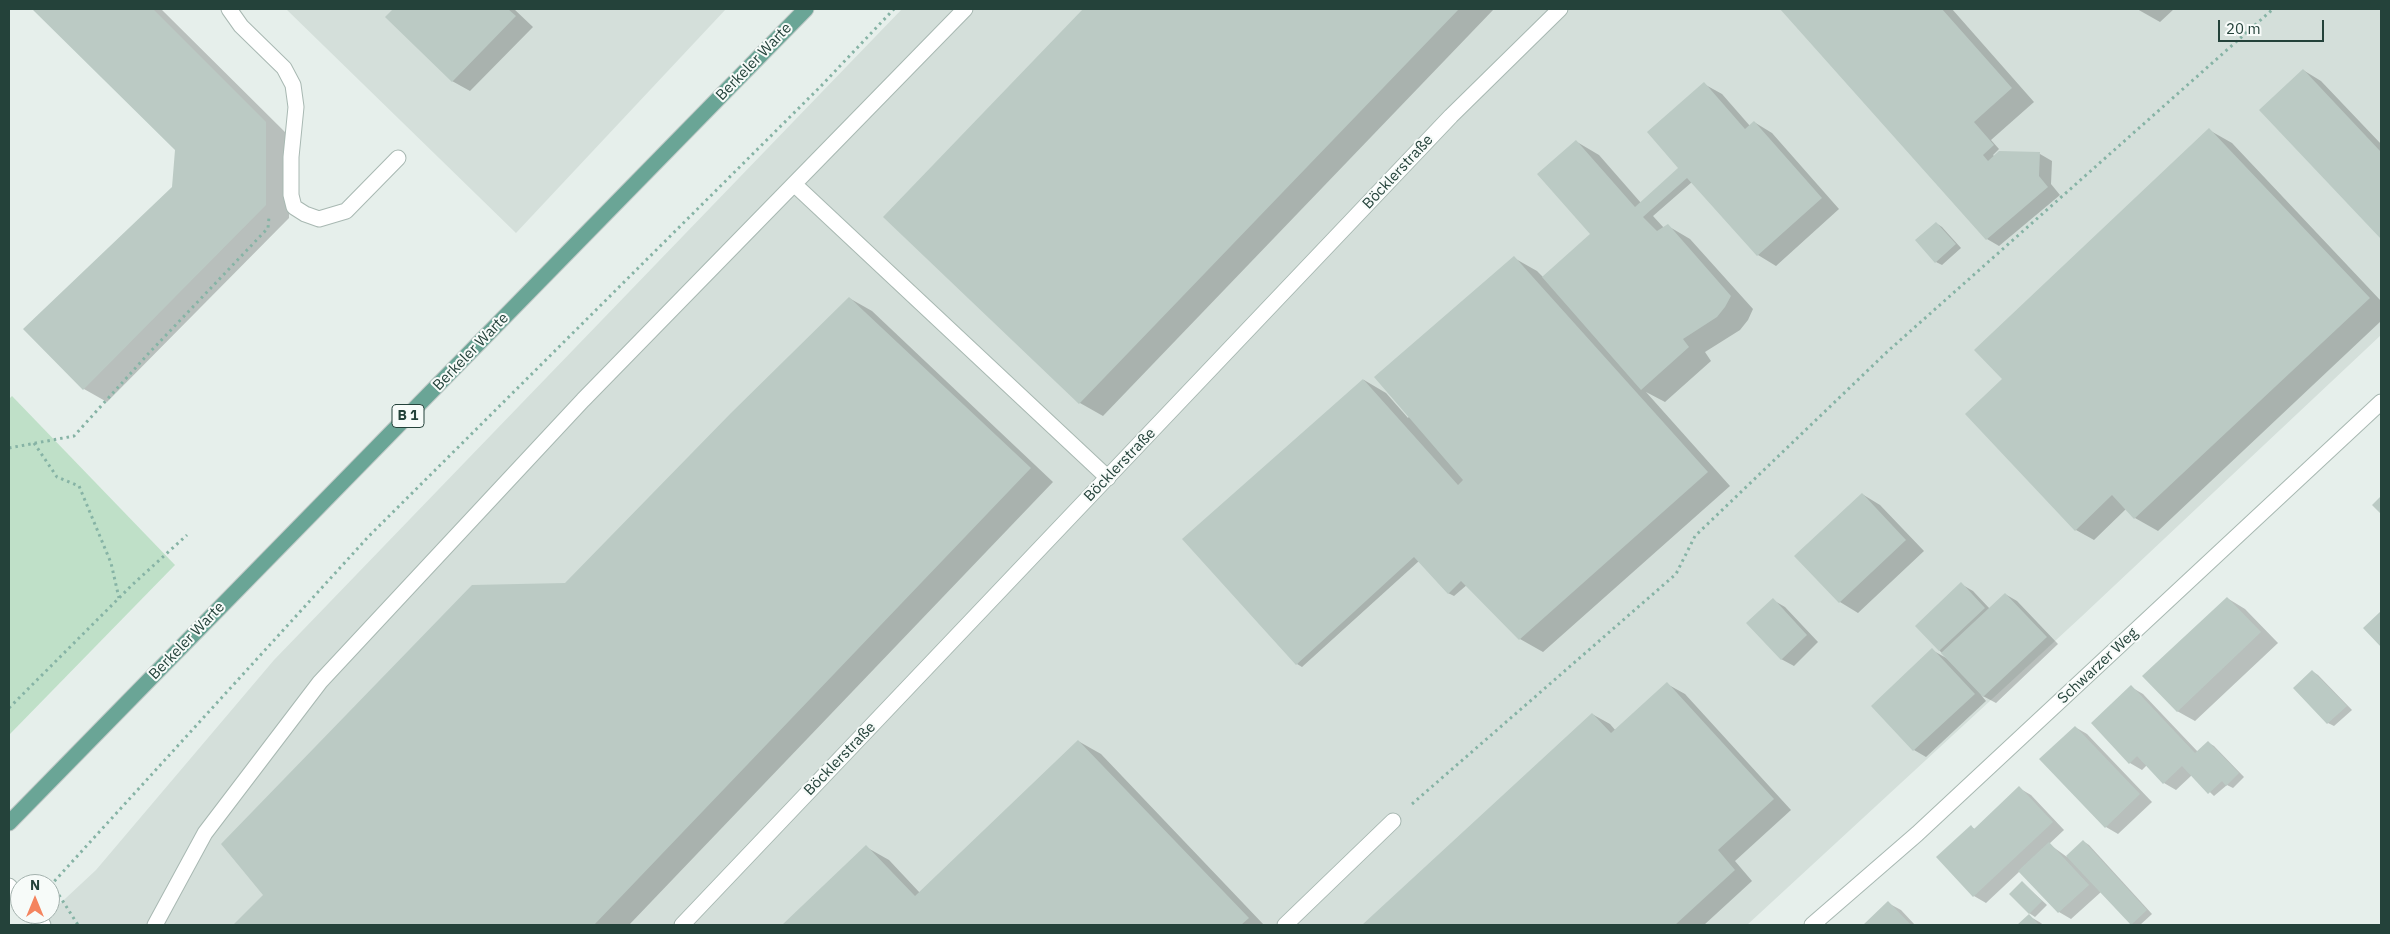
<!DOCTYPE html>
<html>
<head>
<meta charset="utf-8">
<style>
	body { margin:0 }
	#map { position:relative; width:2390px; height:934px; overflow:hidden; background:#e6efeb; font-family:"IBM Plex Sans",sans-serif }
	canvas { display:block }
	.frame { position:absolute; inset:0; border:10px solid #24423a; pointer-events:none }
	.north { position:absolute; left:10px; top:874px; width:50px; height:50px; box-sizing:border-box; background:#f7fbf9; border:1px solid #a3b1ad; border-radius:50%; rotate:0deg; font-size:14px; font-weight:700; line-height:20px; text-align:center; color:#24423a }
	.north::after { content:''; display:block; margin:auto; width:18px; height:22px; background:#f4845f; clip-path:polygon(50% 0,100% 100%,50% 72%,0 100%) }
	.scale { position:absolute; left:2218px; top:20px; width:106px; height:22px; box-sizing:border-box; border:2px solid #24423a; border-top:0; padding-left:6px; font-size:15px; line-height:18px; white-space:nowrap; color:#24423a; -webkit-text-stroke:4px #f7fbf9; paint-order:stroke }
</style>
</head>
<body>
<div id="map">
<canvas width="2390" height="934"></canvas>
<div class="frame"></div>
<div class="north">N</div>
<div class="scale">20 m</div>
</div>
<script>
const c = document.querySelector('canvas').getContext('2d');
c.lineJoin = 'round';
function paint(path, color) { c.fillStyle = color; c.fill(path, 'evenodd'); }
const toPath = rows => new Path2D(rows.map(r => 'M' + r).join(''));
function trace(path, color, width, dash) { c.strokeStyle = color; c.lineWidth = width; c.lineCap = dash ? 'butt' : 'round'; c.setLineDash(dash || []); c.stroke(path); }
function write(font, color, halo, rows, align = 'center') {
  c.font = font + ' "IBM Plex Sans",sans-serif'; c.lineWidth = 4; c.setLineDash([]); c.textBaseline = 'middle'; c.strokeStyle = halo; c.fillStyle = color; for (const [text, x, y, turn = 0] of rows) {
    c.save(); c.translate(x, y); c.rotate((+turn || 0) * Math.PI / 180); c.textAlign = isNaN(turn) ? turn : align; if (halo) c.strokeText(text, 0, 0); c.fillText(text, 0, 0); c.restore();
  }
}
const built = toPath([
	[286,9,726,9,516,233],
	[902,9,2381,9,2381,335,2081,617,1747,925,37,925,96,870,274,660]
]);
const green = toPath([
	[12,396,175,565,9,735,9,399]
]);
const shadow = toPath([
	[34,9,161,9,289,136,289,218,107,402,84,389,25,329,173,187,176,150],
	[395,9,514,9,533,27,470,91,452,81,387,17],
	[1085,9,1494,9,1103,416,1080,403,885,217],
	[1782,9,1952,9,2034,102,1991,140,1999,149,1993,155,1995,157,2040,154,2052,161,2051,184,2060,195,1999,246,1987,239],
	[2137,9,2174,9,2160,22],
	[2303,70,2321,81,2381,144,2381,237,2261,110],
	[1704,84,1722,94,1750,126,1754,122,1772,133,1839,209,1776,266,1758,255,1692,182,1653,216,1664,228,1668,226,1690,239,1753,309,1748,320,1740,330,1705,352,1711,361,1665,402,1646,392,1730,486,1543,652,1520,639,1468,584,1454,596,1448,593,1419,561,1302,667,1297,664,1364,380,1386,393,1408,418,1514,258,1537,271,1543,277,1592,235,1577,142,1599,155,1641,203,1679,169],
	[2209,130,2232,143,2381,301,2381,321,2158,531,2135,518,2126,509,2094,540,2076,530,2004,380],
	[1936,223,1942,227,1961,248,1942,265,1936,262],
	[849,298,872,311,1053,482,629,925,235,925,566,584],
	[1862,494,1880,505,1924,551,1858,613,1840,602,1796,556],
	[1961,584,1973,591,1990,609,2005,594,2017,601,2058,644,1996,703,1981,695,1986,701,1926,757,1914,750,1932,650,1948,659,1939,650],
	[2227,598,2245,609,2278,643,2195,721,2177,711],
	[1773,600,1785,607,1818,642,1794,666,1781,659],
	[2312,671,2318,675,2352,710,2334,726,2328,723],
	[1667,684,1685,694,1791,810,1735,861,1752,881,1704,925,1364,925,1592,714,1610,724,1616,731],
	[2131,687,2143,694,2198,752,2209,743,2214,746,2244,777,2233,788,2227,785,2214,796,2192,775,2176,790,2164,783,2147,765,2142,770,2130,763],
	[2075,727,2087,734,2152,802,2118,834,2106,827],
	[1078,741,1101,754,1264,925,784,925,866,847,889,860,920,893],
	[2019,788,2031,795,2064,830,2049,844,2067,857,2083,841,2089,845,2152,914,2140,925,2133,925,2101,892,2071,919,2059,912,2020,871,1986,903,1974,896,1971,827,1975,829],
	[2023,883,2047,905,2035,917,2029,913],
	[1888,903,1901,910,1915,925,1865,925],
	[2029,916,2041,923,2043,925,2019,925]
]);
const building = toPath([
	[32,9,153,9,266,122,266,205,83,390,23,329,172,187,175,150],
	[393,9,508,9,516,16,452,82,385,17],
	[1083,9,1459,9,1079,404,883,217],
	[1780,9,1942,9,2012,88,1974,122,1994,145,1983,155,1988,161,1999,151,2040,152,2039,176,2048,187,1986,240],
	[2303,69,2381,152,2381,239,2259,110],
	[1704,82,1745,129,1754,121,1822,198,1757,256,1687,178,1643,217,1657,231,1668,224,1731,296,1725,307,1717,317,1683,339,1689,347,1641,390,1542,277,1590,234,1537,174,1576,140,1635,207,1678,168,1647,132],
	[2209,128,2370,298,2134,519,2112,495,2075,531,1965,414,2002,379,1974,350],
	[1936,222,1956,244,1935,263,1915,240],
	[1514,256,1708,472,1519,640,1461,581,1448,594,1414,557,1296,665,1182,539,1363,379,1458,485,1463,480,1374,377],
	[849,297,1031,468,594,925,233,925,263,895,221,844,472,585,565,583,731,413],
	[1862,493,1906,540,1839,603,1794,556],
	[2381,496,2381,514,2372,505],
	[1961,582,1985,608,1939,651,1915,626],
	[2005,593,2047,637,1983,697,1941,653],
	[2227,597,2261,632,2177,712,2142,676],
	[1773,598,1807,635,1781,660,1746,623],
	[2381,611,2381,647,2363,628],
	[1932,648,1975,694,1913,751,1871,706],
	[2312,670,2347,706,2327,724,2293,688],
	[1667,682,1774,799,1718,850,1735,870,1675,925,1362,925,1592,713,1611,733],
	[2131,685,2195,753,2208,741,2239,773,2226,786,2222,781,2208,794,2182,766,2163,784,2137,756,2129,764,2091,723],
	[2075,726,2140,794,2105,828,2039,759],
	[1078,740,1249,918,1241,925,782,925,866,845,915,896],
	[2019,786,2053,822,1973,897,1936,857,1971,825,1974,829],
	[2083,840,2147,910,2131,925,2066,856],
	[2049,842,2089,885,2058,913,2018,871],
	[2022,881,2042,901,2029,914,2009,894],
	[1888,901,1911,925,1863,925],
	[2029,914,2039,925,2017,925]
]);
const path = toPath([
	[34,443,57,477,79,486,111,563,119,598],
	[9,448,74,436,149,353,268,228,269,217],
	[9,708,132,585,187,535],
	[1412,804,1676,574,1695,536,1888,351,2273,9],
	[52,884,78,925],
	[50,886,369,536,821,86,894,9]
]);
const minor = toPath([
	[229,9,241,26,284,68,293,85,296,107,291,157,291,195,294,207,305,214,319,219,346,211,398,158],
	[794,184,1108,478],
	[9,886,20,898],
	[34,914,43,925],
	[155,925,205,833,320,682,583,400,965,9],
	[682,925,1451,116,1560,9],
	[1285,925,1393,821],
	[1812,925,1917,834,2381,402]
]);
const major = toPath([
	[9,823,806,9]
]);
const shields = [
	[408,416,32]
];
const shieldNames = [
	["B 1",408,416]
];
const streetNames = [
	["Berkeler Warte",754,62,-46],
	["Böcklerstraße",1398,172,-47],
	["Berkeler Warte",471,352,-46],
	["Böcklerstraße",1120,465,-46],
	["Berkeler Warte",187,641,-46],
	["Schwarzer Weg",2098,666,-43],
	["Böcklerstraße",840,759,-46]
];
paint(built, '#d4dfda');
paint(green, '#bfe0c8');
paint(shadow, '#0003');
paint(building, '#bbcac4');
trace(minor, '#a8b8b2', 17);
trace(major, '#c2cac8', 17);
trace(path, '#86b3a5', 3, [2.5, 4]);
trace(minor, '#fff', 15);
trace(major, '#6aa596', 15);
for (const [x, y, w] of shields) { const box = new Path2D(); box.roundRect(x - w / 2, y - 11.5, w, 23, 4); c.fillStyle = '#f7fbf9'; c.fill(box); trace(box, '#24423a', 1); }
write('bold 14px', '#24423a', null, shieldNames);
write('15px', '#24423a', '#f7fbf9', streetNames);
</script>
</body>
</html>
